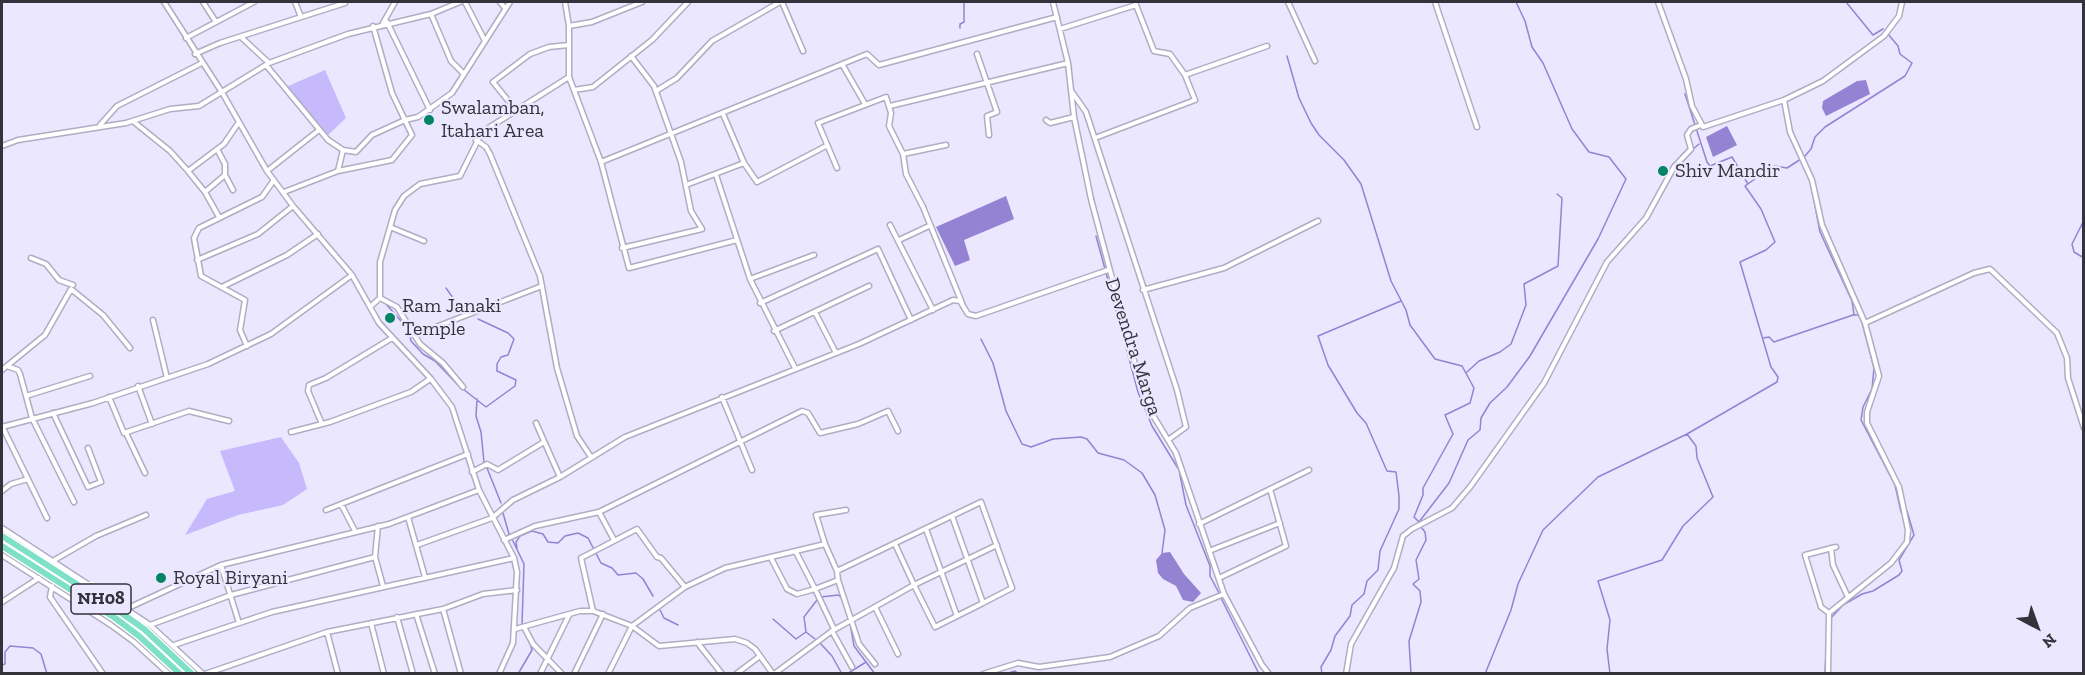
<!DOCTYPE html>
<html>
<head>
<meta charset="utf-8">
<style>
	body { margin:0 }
	#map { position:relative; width:2085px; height:675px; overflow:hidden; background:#ebe7ff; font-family:"Zilla Slab",serif }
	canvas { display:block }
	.frame { position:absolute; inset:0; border:3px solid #34333c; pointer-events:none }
	.north { position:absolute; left:2007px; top:597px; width:60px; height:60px; -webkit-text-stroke:4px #ebe7ff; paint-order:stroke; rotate:139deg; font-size:16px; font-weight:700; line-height:24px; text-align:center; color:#34333c }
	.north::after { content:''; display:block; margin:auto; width:21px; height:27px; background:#34333c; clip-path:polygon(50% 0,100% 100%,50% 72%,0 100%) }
</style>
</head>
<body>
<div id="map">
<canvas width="2085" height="675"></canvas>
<div class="frame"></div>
<div class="north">N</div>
</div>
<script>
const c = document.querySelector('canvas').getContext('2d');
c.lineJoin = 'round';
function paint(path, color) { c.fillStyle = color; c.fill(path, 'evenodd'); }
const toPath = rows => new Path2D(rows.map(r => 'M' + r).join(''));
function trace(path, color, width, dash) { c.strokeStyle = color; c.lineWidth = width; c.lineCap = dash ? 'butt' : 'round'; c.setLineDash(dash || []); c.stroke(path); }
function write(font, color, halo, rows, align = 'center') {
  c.font = font + ' "Zilla Slab",serif'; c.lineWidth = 4.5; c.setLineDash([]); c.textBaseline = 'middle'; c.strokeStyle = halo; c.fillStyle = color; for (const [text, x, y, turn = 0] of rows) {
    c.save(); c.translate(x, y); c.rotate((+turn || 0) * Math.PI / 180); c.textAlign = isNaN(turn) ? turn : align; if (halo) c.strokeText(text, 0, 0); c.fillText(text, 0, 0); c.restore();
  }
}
const green = toPath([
	[325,70,346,118,327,136,286,87],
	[281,437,299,463,307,489,283,505,238,515,185,535,207,499,235,491,220,451]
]);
const water = toPath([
	[1866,80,1870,94,1826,116,1822,108,1823,101,1857,81],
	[1727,126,1737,145,1713,157,1706,137],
	[1006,196,1014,219,964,240,970,260,955,266,936,227],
	[1170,552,1184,574,1201,593,1193,602,1183,600,1176,586,1163,579,1158,573,1156,560,1162,553]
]);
const stream = toPath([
	[1846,2,1873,35,1883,29],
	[960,28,960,24,964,22,964,2],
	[1287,56,1299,98,1311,123,1319,135,1344,160,1361,184,1391,281,1406,310,1410,325,1435,359,1462,366,1474,388,1470,403,1445,415,1453,434,1423,488,1423,495,1414,517,1419,522,1449,483,1468,440,1480,430,1481,418,1490,403,1507,387,1530,356,1598,239,1626,179,1609,157,1589,152,1572,129,1543,63,1532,47,1525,21,1516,2],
	[1685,94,1707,162,1710,166,1732,157,1748,184],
	[1692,150,1699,144],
	[1805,156,1811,149,1815,137,1825,127,1905,76,1912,63,1900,54,1898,46,1888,34],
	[1673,175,1677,167],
	[1810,180,1820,232,1852,301,1854,315,1860,315,1874,368,1872,389,1863,407,1861,420,1895,485,1901,512],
	[2084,220,2072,244,2074,252,2084,258],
	[1096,236,1105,269],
	[1106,273,1138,392,1152,426,1179,470,1186,505,1210,566,1210,576,1219,593],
	[446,288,458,305,467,308],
	[386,304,409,330,411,341,423,354,435,361,458,385,486,407,515,386,516,380,497,371,497,364,501,357,508,355,514,339,508,333,478,319],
	[1763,338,1769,337,1774,342,1853,315],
	[981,339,993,363,1006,411,1022,444,1031,447,1053,439,1081,437,1087,439,1098,453,1124,460,1142,473,1155,495,1165,530,1162,553],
	[1467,372,1479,361,1500,352,1511,344,1526,305,1524,284,1558,266,1562,198,1557,194],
	[477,399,476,416,481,432,484,462],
	[487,468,501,503],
	[503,513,509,534],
	[512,539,524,564,522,624],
	[517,548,516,542,520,536,532,531,543,534,548,542,558,543,565,536,578,533,588,538,601,563,612,568,618,575,636,573,643,579,653,596],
	[821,597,838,595,842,598],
	[1221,598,1259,674],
	[660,610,664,618,678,625],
	[773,619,796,639,806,632,815,639],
	[1830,619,1843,605,1862,594,1873,591,1899,575,1902,571,1899,560,1914,535,1907,511],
	[850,623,854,646,875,674],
	[806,632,804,617,817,600],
	[820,643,832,656,842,674],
	[1829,648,1831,627],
	[2,665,5,664,5,652,10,646,33,648,41,654,47,674],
	[1825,673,1826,652],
	[518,674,532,650,529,640],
	[847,674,866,662],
	[1005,674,1015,671,1019,674],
	[1322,674,1321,667,1331,650,1335,636,1350,616,1352,605,1364,594,1367,581,1378,570,1380,551,1399,509,1399,496,1396,472,1387,471,1366,423,1357,413,1328,365,1318,336,1401,301],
	[1411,674,1409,641,1421,602,1420,591,1413,584,1419,579,1416,560,1426,540,1425,532,1421,527],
	[1485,674,1511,610,1518,584,1543,530,1598,477,1687,434,1777,382,1778,377,1771,367,1740,262,1766,250,1775,242,1761,209,1745,186,1769,169,1775,166,1787,168,1801,159],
	[1610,674,1607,649,1610,620,1598,581,1662,560,1683,526,1713,497,1697,458,1696,446,1687,434]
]);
const minor = toPath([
	[164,2,223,94,267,171,293,206,352,275,379,323,431,379,452,407,479,490,514,558,517,572,513,643,499,674],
	[203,2,216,22],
	[295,2,301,17],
	[465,2,485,41],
	[500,2,505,8],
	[782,2,803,51],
	[1053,2,1068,63,1074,117,1091,199,1134,361,1154,417,1176,453,1224,594,1262,665,1269,674],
	[1288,2,1315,61],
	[1435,2,1477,127],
	[1658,2,1686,79,1692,106,1703,127,1784,100,1823,81,1884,36,1899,16,1902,2],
	[431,14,451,61,463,73],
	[387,22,430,110],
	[383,23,395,2],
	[569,26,592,22,642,2],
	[1060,29,1136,5,1135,2],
	[241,37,269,63],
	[186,38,254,2],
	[195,54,220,43,345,3],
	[977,54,997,112,987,116,989,135],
	[842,64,865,104],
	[266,65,328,140,343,150,356,152,372,135,405,120,418,117,452,93,510,2],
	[1185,75,1267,46],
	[569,77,601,162,629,268,737,240],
	[574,90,593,87,652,40,688,2],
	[656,91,677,78,712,41,780,2],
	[1072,92,1086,112,1177,390,1186,427,1168,440],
	[1784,100,1790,132,1812,180,1822,225,1865,323,1879,376,1867,412,1867,423,1899,487,1908,530,1907,542,1891,563,1829,613,1828,674],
	[890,106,1068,63],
	[515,109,493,82,530,54,549,47,569,45],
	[723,114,744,163,757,182,826,146],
	[1046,120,1050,123,1074,117],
	[134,122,170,151,188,171,205,192,219,217],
	[100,125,117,106,202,63],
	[1095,138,1195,100,1185,75,1170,54,1154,51,1136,5],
	[476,140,486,147,490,154,540,276,557,368,577,436,591,457],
	[2,146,18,140,126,123,170,109,199,106,269,63,348,34,431,14,460,2],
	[217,149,225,164,225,175,233,190],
	[903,154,946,145],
	[601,162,867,54,879,65,1057,17],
	[837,168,818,123,886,97,891,113,889,126,903,154,906,174,923,207,962,303],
	[188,171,224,144,239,122],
	[267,171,319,130],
	[338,171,392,160,412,135,392,93,373,26],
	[716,175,750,279,795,368],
	[686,185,744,163],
	[205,192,225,175],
	[284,192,338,171,343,150],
	[890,225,933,310],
	[390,227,424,241],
	[899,240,929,226],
	[622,248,702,229,691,211,681,162,654,86,631,56],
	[31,258,46,264,59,280,73,285],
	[197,260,258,234,293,206],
	[750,279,814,255],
	[222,287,287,255,318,234],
	[1143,290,1224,268,1318,221],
	[380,298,397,307,420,344,443,363,463,387],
	[760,303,878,249,911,320],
	[371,306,380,298,380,262,395,210,404,196,420,184,460,176,482,132,569,77,569,26,565,2],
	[815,312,836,353],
	[153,320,167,378],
	[1865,323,1974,273,1990,269,2057,333,2067,358,2068,378,2084,428],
	[774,331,869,286],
	[415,335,542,286],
	[247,346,240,330,245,300,201,276,194,238,199,228,262,197,274,180],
	[7,366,18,370,20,374,32,418,74,502],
	[2,370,45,335,71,289,103,315,130,348],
	[138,386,152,424],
	[26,396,90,376],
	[109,397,124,433,189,411,229,421],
	[722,397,752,470],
	[53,413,88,487,101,482,88,448],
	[536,423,560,477],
	[322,424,308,391,309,385,326,378,392,338],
	[2,426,47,518],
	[2,427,93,403,208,364,271,334,352,275],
	[291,432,330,422,411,392,430,379],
	[126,433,145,473],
	[472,472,487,464,498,470,544,442],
	[2,491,11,484,28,479],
	[341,504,355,531],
	[326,510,468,454],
	[599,512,614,540],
	[408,517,425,577],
	[1199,524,1309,470],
	[378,526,375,557,383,586],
	[2,528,150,625,203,674],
	[926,529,957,616],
	[504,540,535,526,599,512,802,411,808,413,820,433,858,424,888,411,898,431],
	[417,545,492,518,513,500,560,477,625,437,859,344,953,300,960,301,968,314,976,316,1108,270],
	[1831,548,1833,565,1848,597],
	[1209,551,1280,523],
	[796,552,815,589,838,580,837,571,825,544,816,515,846,510],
	[2,555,111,625,134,642,169,674],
	[771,558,787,589,797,594,815,589,834,629],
	[51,562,96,536,146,515],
	[221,565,239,623],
	[837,571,981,502,1012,588,983,603,952,516],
	[1219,578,1286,546,1270,489],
	[838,580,859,644,875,664],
	[52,586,50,597,103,674],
	[2,602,39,578],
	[983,603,935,627,914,585,997,545],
	[875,607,898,654],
	[126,609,221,565,389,524,479,490],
	[443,609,461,674],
	[593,611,581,558,637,529,657,557,661,558,685,587],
	[1829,613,1821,607,1805,555,1836,547],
	[416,614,435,674],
	[397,617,413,674],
	[371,623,384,674],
	[150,625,231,595,375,557],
	[524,627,533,644,562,674],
	[515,629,580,611,593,611,632,626,659,646,735,639,747,643,755,649,773,674],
	[832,631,852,667],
	[327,632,338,674],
	[697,642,722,674],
	[174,645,272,612,514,558],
	[205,674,327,632,443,609,483,594,517,590],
	[540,674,569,615],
	[574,674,603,614],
	[608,674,632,626,685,587,725,568,825,544],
	[736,674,760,656],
	[774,674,832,631,914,585,895,544],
	[983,674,1018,663,1039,667,1110,657,1159,636,1190,608,1224,594],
	[1346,674,1351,644,1394,568,1403,536,1412,529,1452,508,1470,487,1544,383,1607,262,1646,218,1674,167,1691,149,1687,135,1691,129,1701,125]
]);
const primary = toPath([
	[2,536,120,612,144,629,192,674],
	[2,546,115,618,139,636,180,674],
	[79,603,91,586]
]);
const markers = [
	[429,120,6,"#038465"],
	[1663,171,6,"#038465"],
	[390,318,6,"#038465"],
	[161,578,6,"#038465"]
];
const shields = [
	[101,599,60]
];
const shieldNames = [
	["NH08",101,599]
];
const poiNames = [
	["Swalamban,",441,108],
	["Itahari Area",441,131],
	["Shiv Mandir",1675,171],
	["Ram Janaki",402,306],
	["Temple",402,329],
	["Royal Biryani",173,578]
];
const streetNames = [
	["Devendra Marga",1133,347,72]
];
paint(green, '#c6bafc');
paint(water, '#9483d3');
trace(stream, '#9483d3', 1.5);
trace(minor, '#b0adc3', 7);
trace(primary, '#fff', 9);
trace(minor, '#fff', 4);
trace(primary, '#7de0c7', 6);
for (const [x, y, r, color] of markers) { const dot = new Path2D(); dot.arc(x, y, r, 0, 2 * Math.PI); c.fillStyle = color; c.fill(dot); trace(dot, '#ebe7ff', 2); }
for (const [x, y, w] of shields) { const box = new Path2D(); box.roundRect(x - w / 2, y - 15, w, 30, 4.5); c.fillStyle = '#ebe7ff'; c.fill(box); trace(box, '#34333c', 1.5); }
write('bold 18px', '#34333c', null, shieldNames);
write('20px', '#34333c', '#ebe7ff', poiNames, 'left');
write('20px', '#34333c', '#ebe7ff', streetNames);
</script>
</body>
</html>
